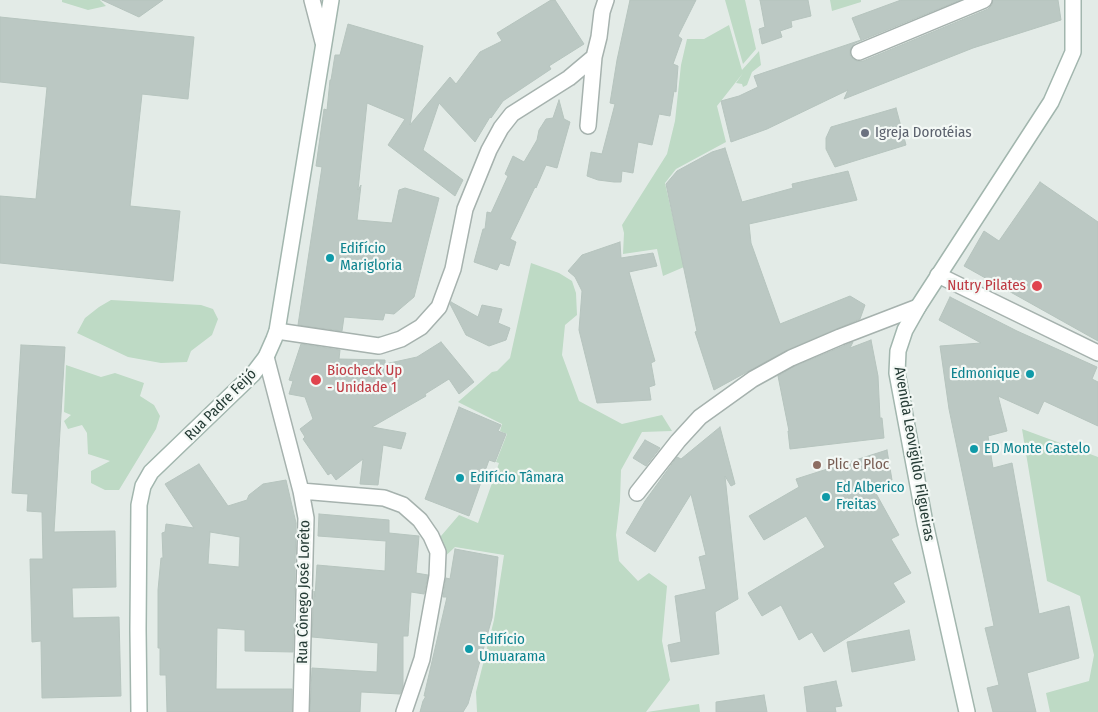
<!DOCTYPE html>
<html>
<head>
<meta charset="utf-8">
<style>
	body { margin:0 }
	canvas { display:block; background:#e3ebe7 }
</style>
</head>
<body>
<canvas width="1098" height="712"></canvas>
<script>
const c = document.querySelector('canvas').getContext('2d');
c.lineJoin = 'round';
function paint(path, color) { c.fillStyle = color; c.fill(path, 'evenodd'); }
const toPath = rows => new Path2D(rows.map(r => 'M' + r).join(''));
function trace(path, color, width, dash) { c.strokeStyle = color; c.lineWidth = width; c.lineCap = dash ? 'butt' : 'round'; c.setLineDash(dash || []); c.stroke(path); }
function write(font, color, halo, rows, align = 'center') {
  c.font = font + ' "Fira Sans Condensed",sans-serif'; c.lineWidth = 4.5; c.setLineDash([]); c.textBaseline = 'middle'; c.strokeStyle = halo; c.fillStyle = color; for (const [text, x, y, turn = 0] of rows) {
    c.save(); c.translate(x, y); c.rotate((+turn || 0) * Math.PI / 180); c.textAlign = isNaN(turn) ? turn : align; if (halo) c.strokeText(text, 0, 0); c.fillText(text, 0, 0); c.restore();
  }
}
const green = toPath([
	[62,0,100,0,106,6,88,10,62,2],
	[725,0,745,0,756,49,743,64],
	[830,0,861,0,861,2,832,11],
	[729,25,742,70,759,51,761,65,752,72,747,85,743,87,742,84,736,83,743,73,717,106,726,142,676,169,665,183,684,267,663,276,657,249,623,254,624,233,622,225,667,154,675,121,681,65,687,39,704,39],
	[531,263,559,273,572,281,576,293,577,315,565,325,562,355,579,401,622,424,662,415,672,431,642,432,621,470,620,501,616,535,619,561,638,581,649,573,667,586,662,641,670,680,646,712,477,712,476,692,494,620,504,555,455,547,438,563,435,543,459,515,478,523,499,463,496,462,507,434,500,431,502,424,458,402,492,372,497,371,510,358],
	[111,300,201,305,213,309,218,319,212,335,191,351,187,362,161,363,128,357,77,333,85,318,99,307],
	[66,365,101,377,115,373,144,383,140,396,154,405,160,416,156,429,119,490,105,490,91,483,91,471,110,461,88,454,87,433,82,425,68,429,64,421,71,415,64,412],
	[1022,429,1098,457,1098,712,1050,712,1046,693,1089,681,1094,655,1080,596,1047,581],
	[699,704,700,712,647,712]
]);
const building = toPath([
	[102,0,163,0,139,17,102,0],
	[551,0,555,0,584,44,549,66,551,69,503,101,491,118,490,117,475,142,439,103,423,150,463,180,455,196,388,145,405,119,367,103,358,190,361,185,357,220,392,223,399,190,405,188,439,198,414,297,394,314,385,313,383,320,344,317,342,331,298,325,322,167,316,166,324,109,327,110,330,80,331,80,335,55,340,55,348,24,423,46,410,125,450,77,456,84,480,52,502,41,497,33,551,0],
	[630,0,696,0,678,36,682,39,673,64,678,66,676,92,674,91,670,116,659,114,652,145,638,142,633,173,622,171,621,182,614,182,598,180,587,176,591,152,602,154,615,104,610,103,617,60,630,0],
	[760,0,808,0,811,16,791,21,792,27,780,31,782,37,762,44,759,29,765,27,760,0],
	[901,0,960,0,855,43,850,50,850,55,853,59,857,61,863,61,988,9,992,5,993,0,1058,0,1061,20,973,48,844,99,848,90,767,129,731,142,721,101,739,96,758,87,754,76,861,40,852,18,901,0],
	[0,17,194,37,188,99,142,94,130,206,180,211,173,281,0,263,0,196,36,199,47,87,0,82,0,17],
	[559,100,564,119,570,122,557,168,546,165,536,188,535,187,510,239,516,242,509,266,500,263,497,270,474,262,483,229,485,229,487,212,491,213,492,211,508,176,505,174,513,156,524,162,537,140,539,130,546,119,553,118,559,100],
	[896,108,906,145,835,167,826,149,826,138,831,127,896,108],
	[725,148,742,202,793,188,792,184,848,171,857,200,749,224,751,243,780,324,850,296,865,305,860,319,787,350,714,390,695,332,697,331,666,184,677,171,712,152,725,148],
	[1040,182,1098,222,1098,341,964,266,984,231,999,241,1040,182],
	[620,242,621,258,653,253,657,266,629,272,655,361,651,363,655,385,649,387,651,400,597,403,579,330,582,291,575,277,568,271,582,255,620,242],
	[950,297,1017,331,1097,367,1092,379,1098,382,1098,426,1044,401,1038,414,998,396,1007,431,988,436,993,468,1012,463,1039,614,1069,606,1079,658,1027,673,1036,712,993,712,987,688,999,685,985,628,994,626,949,409,940,346,981,343,939,320,950,297],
	[451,302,478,317,482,305,502,309,498,323,510,328,506,340,489,346,466,335,450,304,451,302],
	[871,340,878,376,880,418,882,418,884,438,790,449,788,431,789,431,778,376,795,366,853,342,850,348,871,340],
	[441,342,474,382,459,394,449,379,425,394,426,396,372,427,406,433,401,449,383,445,378,485,360,484,363,459,336,480,331,473,328,475,303,439,305,437,300,429,313,419,305,397,289,394,293,381,289,380,301,344,340,350,339,359,385,360,385,364,417,357,441,342],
	[21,345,65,347,54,532,115,531,116,587,72,588,73,618,119,617,121,696,42,698,41,641,32,642,30,559,43,559,42,512,27,511,28,494,12,493,21,345],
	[459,407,501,425,498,431,506,434,495,462,489,460,469,516,425,499,459,407],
	[720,427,735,484,731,486,725,476,738,599,715,612,719,654,671,662,668,645,681,642,675,596,706,589,699,557,706,555,691,494,655,552,626,533,645,501,677,457,681,459,720,427],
	[645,440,660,448,646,466,633,458,645,440],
	[887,450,892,480,873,488,899,535,891,539,911,573,893,583,905,602,824,652,812,632,799,640,781,605,762,616,748,593,825,547,806,516,764,540,749,516,799,487,796,479,887,450],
	[199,464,228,506,247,500,249,495,263,484,286,480,296,523,293,652,245,651,245,630,217,628,216,689,292,689,292,712,167,712,166,675,160,675,160,648,158,648,158,590,161,558,163,558,162,533,165,532,166,524,194,528,165,484,199,464],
	[210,532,240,537,239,567,208,564,210,532],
	[319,514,389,520,389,533,419,536,416,573,428,575,424,594,411,592,408,636,403,636,403,687,400,694,361,692,360,712,310,712,312,668,377,672,378,643,312,637,314,591,315,597,317,565,385,571,386,541,318,536,319,514],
	[455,549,498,557,492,618,468,704,463,712,420,712,423,701,426,696,424,696,447,597,443,597,446,578,450,579,455,549],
	[909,630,915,660,852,672,847,642,909,630],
	[836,681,842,706,835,707,836,712,807,712,804,687,836,681],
	[764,695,767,712,716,712,716,702,764,695]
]);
const street = toPath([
	[312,0,323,42],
	[859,52,984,0],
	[588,126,594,57],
	[938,275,1098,353],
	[277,331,379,346,401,339,421,327,439,307,453,269,465,209,489,150,501,128,512,114,569,78,594,57,599,37,602,12,606,0],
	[266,357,301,491,306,518,301,712],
	[301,491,384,498,403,505,420,520,431,536,438,552,437,576,422,659,404,712],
	[637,493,678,441,700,417,753,379,791,358,840,337,918,307]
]);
const secondary = toPath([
	[139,712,138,629,139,505,143,486,151,472,253,374,266,357,274,339,277,331,331,0],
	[967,712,925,523,897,373,898,351,905,330,918,307,1051,102,1073,52,1073,0]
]);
const markers = [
	[865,133,5,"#6b7280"],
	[330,258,5,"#0f9aa8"],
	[1037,286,6,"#e0444e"],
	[1030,374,5,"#0f9aa8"],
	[316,380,6,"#e0444e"],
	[974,449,5,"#0f9aa8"],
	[817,465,5,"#8d6e63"],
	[460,478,5,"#0f9aa8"],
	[826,497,5,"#0f9aa8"],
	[469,649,5,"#0f9aa8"]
];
const worshipNames = [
	["Igreja Dorotéias",875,133]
];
const cultureNames = [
	["Edifício",340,249],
	["Marigloria",340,266],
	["Edmonique",1020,374,"right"],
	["ED Monte Castelo",984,449],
	["Edifício Tâmara",470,478],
	["Ed Alberico",836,488],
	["Freitas",836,505],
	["Edifício",479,640],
	["Umuarama",479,657]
];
const healthNames = [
	["Nutry Pilates",1026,286],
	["Biocheck Up",327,371,"left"],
	["- Unidade 1",327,388,"left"]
];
const streetNames = [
	["Rua Padre Feijó",221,405,-45],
	["Avenida Leovigildo Filgueiras",914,454,80],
	["Rua Cônego José Lorêto",304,592,-89]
];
const educationNames = [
	["Plic e Ploc",827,465]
];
paint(green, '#bedac5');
paint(building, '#bbc8c3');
trace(building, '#b6c4be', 1);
trace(street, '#a6b2ae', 18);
trace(secondary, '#a2b6ae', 18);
trace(street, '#fff', 15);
trace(secondary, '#fff', 15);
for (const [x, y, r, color] of markers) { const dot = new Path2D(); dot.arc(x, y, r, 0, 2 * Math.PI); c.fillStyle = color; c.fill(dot); trace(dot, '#f3f8f5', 2); }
write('15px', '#5b616d', '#f3f8f5', worshipNames, 'left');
write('15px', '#0d838f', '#f3f8f5', cultureNames, 'left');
write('15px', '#be3a42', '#f3f8f5', healthNames, 'right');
write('15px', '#243a34', '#f3f8f5', streetNames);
write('15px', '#785e54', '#f3f8f5', educationNames, 'left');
</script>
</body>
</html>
